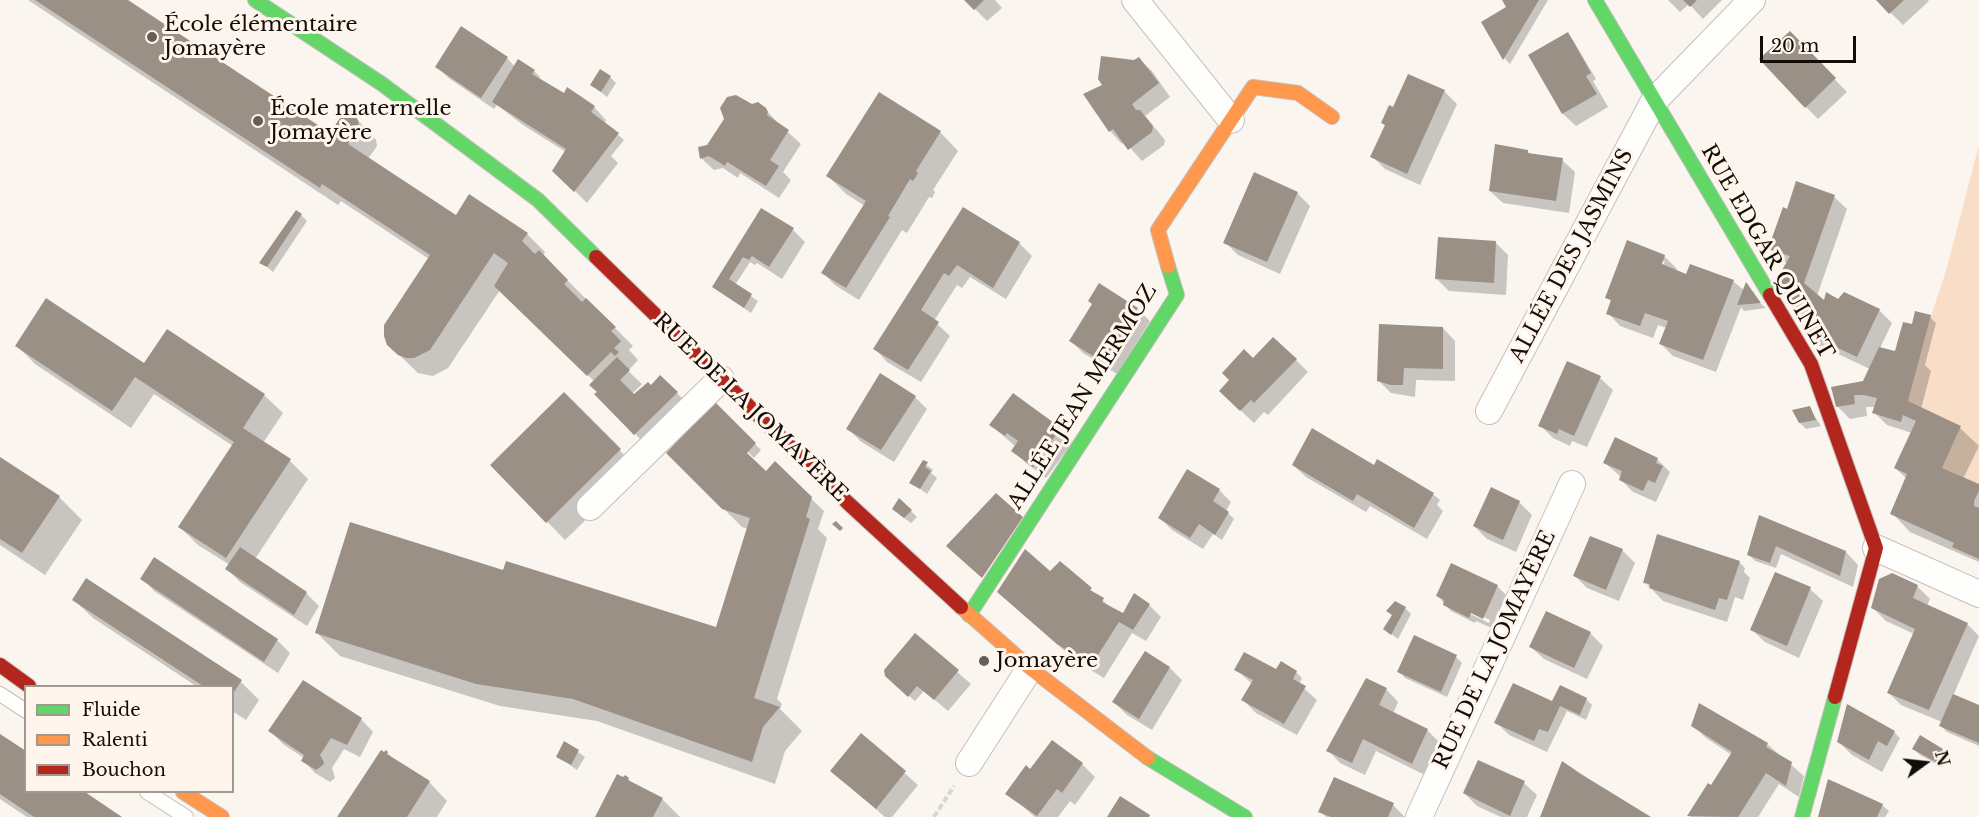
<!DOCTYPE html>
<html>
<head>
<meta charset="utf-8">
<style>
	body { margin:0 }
	#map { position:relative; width:1979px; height:817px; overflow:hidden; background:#fbf5f0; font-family:"Libre Baskerville",serif }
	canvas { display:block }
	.legend { position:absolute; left:24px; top:685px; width:210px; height:108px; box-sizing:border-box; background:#fff5ec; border:2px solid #a09891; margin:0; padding:8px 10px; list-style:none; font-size:18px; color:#120d08 }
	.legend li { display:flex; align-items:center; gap:12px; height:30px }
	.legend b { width:30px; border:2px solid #a09891 }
	.north { position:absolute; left:1895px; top:733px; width:60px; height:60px; -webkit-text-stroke:4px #fff5ec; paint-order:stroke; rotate:75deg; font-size:16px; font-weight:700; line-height:24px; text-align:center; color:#120d08 }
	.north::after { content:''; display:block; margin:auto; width:21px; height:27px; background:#120d08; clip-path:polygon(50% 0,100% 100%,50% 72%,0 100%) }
	.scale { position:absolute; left:1760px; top:36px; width:96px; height:27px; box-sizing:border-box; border:3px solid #120d08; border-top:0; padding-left:8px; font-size:18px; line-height:21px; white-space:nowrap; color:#120d08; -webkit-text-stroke:4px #fff5ec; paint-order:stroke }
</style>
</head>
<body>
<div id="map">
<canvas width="1979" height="817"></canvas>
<ul class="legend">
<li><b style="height:8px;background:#63d668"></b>Fluide</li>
<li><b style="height:8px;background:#ff974d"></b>Ralenti</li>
<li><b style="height:8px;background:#b3261e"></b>Bouchon</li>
</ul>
<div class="north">N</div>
<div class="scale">20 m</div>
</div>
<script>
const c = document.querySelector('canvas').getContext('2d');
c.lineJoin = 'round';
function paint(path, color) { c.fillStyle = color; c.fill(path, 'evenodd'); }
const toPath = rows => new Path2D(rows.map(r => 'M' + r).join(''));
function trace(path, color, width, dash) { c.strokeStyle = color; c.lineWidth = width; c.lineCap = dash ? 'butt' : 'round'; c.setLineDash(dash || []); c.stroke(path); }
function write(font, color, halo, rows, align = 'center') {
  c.font = font + ' "Libre Baskerville",serif'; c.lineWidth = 6; c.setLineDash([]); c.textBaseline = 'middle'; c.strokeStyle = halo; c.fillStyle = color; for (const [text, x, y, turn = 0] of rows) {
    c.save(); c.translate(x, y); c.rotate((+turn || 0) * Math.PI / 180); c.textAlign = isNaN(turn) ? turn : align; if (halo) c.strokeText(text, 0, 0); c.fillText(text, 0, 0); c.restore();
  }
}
const green = toPath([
	[1979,145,1979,484,1942,468,1961,426,1908,401,1927,328,1946,271]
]);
const shadow = toPath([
	[28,0,125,0,330,135,353,115,376,140,377,146,368,159,456,217,527,234,545,252,543,256,633,346,629,350,638,360,628,371,642,384,632,394,634,397,651,387,660,377,683,399,648,447,597,395,599,393,594,381,500,290,448,368,433,376,418,373,388,344,429,259,341,201,338,205],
	[966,0,995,0,1002,8,987,21],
	[1503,0,1548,0,1510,64,1505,59,1483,22,1508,8],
	[1668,0,1722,0,1703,19,1689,4,1680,12],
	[1878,0,1928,0,1929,1,1903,25],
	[1790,33,1847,92,1818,119,1806,107],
	[1567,34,1573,40,1596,79,1593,81,1608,107,1576,126,1563,114,1530,56],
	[507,58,515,67,534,71,540,77,539,79,564,95,594,107,606,120,604,123,624,140,611,156,618,163,587,203,554,170,566,152,523,125,497,105,494,109,450,79,437,67],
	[1139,59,1152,71,1170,97,1145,116,1165,140,1164,145,1142,161,1125,142,1122,144,1110,131,1104,86],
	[610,77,616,83,607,97,592,85],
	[1444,91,1457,104,1420,185,1385,169,1372,156,1386,126,1383,123,1394,109],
	[880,94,940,132,958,151,933,190,935,192,932,198,929,197,907,233,902,230,859,300,835,285,823,273,865,206,846,194,828,176],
	[752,106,765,109,780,125,801,144,783,172,791,180,779,198,740,173,738,178,723,168,714,170,701,158,725,119],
	[1527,151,1531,155,1562,160,1575,172,1569,213,1503,203,1490,191],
	[1255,174,1297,193,1310,206,1280,274,1238,255,1225,242],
	[1834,197,1847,209,1817,296,1825,303,1838,301,1844,294,1879,310,1892,323,1880,348,1896,353,1913,326,1930,317,1936,323,1925,365,1931,371,1921,409,1960,428,1979,446,1963,479,1979,486,1979,562,1910,532,1892,513,1907,479,1895,468,1912,433,1887,425,1874,412,1875,407,1866,407,1867,416,1850,419,1837,406,1864,383,1870,369,1821,346,1816,347,1788,263,1783,261,1770,249,1788,211],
	[963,209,1019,243,1032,256,1006,299,970,277,962,288,957,285,934,321,950,336,921,382,887,362,875,349],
	[762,210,793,230,805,242,782,279,757,263,755,265,750,262,735,285,758,301,751,313,714,287],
	[301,215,307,221,273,272,261,262],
	[1496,243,1508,255,1506,295,1449,291,1436,278],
	[1664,256,1677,269,1676,271,1687,276,1691,266,1734,282,1766,308,1744,311,1741,307,1716,372,1673,356,1661,344,1667,328,1658,325,1653,338,1620,326,1608,313,1612,302,1607,297],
	[1661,261,1665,261,1660,272],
	[1137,309,1150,321,1117,374,1083,353,1071,341],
	[1443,328,1455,341,1455,381,1416,380,1415,397,1391,393,1378,380],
	[17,346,145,365,264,395,283,413,263,443,290,461,308,479,255,559,306,593,319,606,307,626,240,582,227,569,230,565,198,545,180,527,233,446,154,394,131,428,35,364],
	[1253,360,1296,360,1308,372,1268,415,1264,412,1254,423,1234,404],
	[1600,378,1613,390,1587,447,1572,441,1570,446,1553,438,1540,425],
	[564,394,638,469,565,540,492,465],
	[1013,395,1060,429,1073,442,1046,478,1026,463,1013,450,1016,447,991,425],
	[915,397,927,409,894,462,860,441,848,428],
	[715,404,761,450,754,458,737,441,735,443,767,474,775,464,824,511,818,529,827,538,777,699,782,704,780,709,802,731,785,751,775,784,597,721,500,706,340,656,317,633,504,572,717,629,748,529,742,527,668,453],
	[1809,408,1821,426,1806,429,1800,423],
	[0,459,59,497,82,520,45,575,0,545],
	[1657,459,1670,472,1656,502,1633,492,1620,479,1621,477,1605,463],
	[923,462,933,470,931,473,937,478,927,494,911,482],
	[1293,465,1375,467,1433,494,1440,500,1437,505,1443,511,1427,539,1370,506,1366,512,1306,477],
	[1491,489,1519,502,1532,515,1516,552,1487,539,1474,526],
	[1219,490,1231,502,1226,511,1234,519,1222,540,1213,534,1203,549,1172,530,1160,518],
	[911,511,917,517,911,523,900,515],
	[1755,536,1846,552,1858,565,1853,587,1781,554,1776,568,1755,561,1748,554],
	[1622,550,1635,563,1619,601,1587,588,1575,576],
	[1026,552,1050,573,1092,591,1114,610,1124,615,1149,605,1161,617,1146,641,1132,633,1104,678,1076,661,1018,610],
	[155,559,277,640,290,653,278,673,154,591,142,578],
	[1739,562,1745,568,1744,572,1750,578,1743,600,1735,597,1727,622,1663,601,1645,582],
	[1892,575,1918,587,1930,599,1927,606,1967,624,1979,636,1953,696,1979,707,1979,746,1947,732,1941,726,1942,722,1901,705,1888,692,1914,634,1886,621,1873,608],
	[87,580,241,682,259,700,246,720,232,711,232,686,196,686,93,618,74,600],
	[1497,586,1510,599,1496,630,1476,621,1475,623,1451,611,1438,596],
	[1451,602,1490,620,1489,623,1450,604],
	[1810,589,1823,601,1799,658,1765,642,1752,630],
	[1405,608,1411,614,1398,639,1385,629,1393,616,1388,611],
	[1547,613,1590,633,1603,646,1587,679,1544,659,1531,647],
	[915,635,971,684,948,711,924,691,915,701,893,682],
	[1456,657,1462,663,1447,697,1405,678,1399,671],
	[1170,668,1182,680,1152,730,1127,715,1114,702],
	[1236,669,1283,675,1296,672,1302,678,1299,684,1317,700,1297,735,1256,713,1243,700,1252,684],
	[1386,689,1398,702,1393,714,1427,730,1440,743,1425,775,1376,751,1365,775,1340,763,1328,750],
	[1586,699,1592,705,1586,720,1567,711,1547,752,1509,735,1496,722,1551,703],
	[361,719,373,732,360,757,344,749,332,768,335,778,330,782,315,773,303,760,304,758,283,744,270,731],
	[1693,725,1767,744,1804,776,1799,797,1779,784,1758,817,1691,817,1689,816,1712,787,1732,755,1706,738],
	[1894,732,1900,738,1882,772,1852,755,1839,742],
	[861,735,918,785,892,817,885,817,832,771],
	[0,736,26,792,82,792,120,817,27,817,0,799],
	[1052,742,1082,764,1095,777,1075,805,1070,801,1058,817,1035,817,1007,793,1031,771],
	[565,743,585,757,577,770,558,756],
	[1914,749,1942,750,1948,756,1942,767,1920,755],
	[386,752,394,760,429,782,447,801,437,817,338,817],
	[628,779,634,785,662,799,680,817,597,817],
	[1524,783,1537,795,1527,817,1501,817,1477,806,1464,793],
	[1393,805,1405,817,1326,817,1320,811],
	[1882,805,1889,811,1885,817,1820,817]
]);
const building = toPath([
	[35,0,128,0,330,133,342,115,349,113,353,114,358,120,359,127,348,144,456,215,469,194,528,233,522,241,535,254,539,250,568,280,564,284,582,302,586,298,616,327,611,331,621,341,614,348,619,352,615,356,611,352,587,376,494,286,508,263,494,253,430,350,414,358,406,358,398,355,387,345,384,336,384,325,430,255,322,184,320,188],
	[964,0,984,0,974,10],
	[1502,0,1539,0,1503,60,1481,22,1506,7],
	[1683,0,1697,0,1690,7],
	[1876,0,1904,0,1889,14],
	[461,26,508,57,481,98,435,67],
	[1790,31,1836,78,1805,108,1759,59],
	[1568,32,1591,73,1586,76,1597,94,1562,114,1528,55],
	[1101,56,1134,60,1139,57,1159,83,1132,104,1136,110,1140,110,1153,126,1152,132,1128,150,1113,129,1109,132,1083,94,1102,85,1098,79],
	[518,59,535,70,532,74,564,93,567,87,595,106,591,112,619,133,574,192,552,171,566,149,492,102],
	[600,69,611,76,601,92,590,85],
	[1408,74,1445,90,1407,174,1370,157,1385,125,1381,123,1389,105,1393,107],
	[879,92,941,131,916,171,918,173,913,181,910,179,888,216,890,217,846,288,821,273,866,201,826,176],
	[736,95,752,104,758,102,766,108,768,112,767,115,789,130,770,160,779,166,766,186,727,162,725,166,709,156,700,159,698,147,707,145,724,119,720,108,727,97],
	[1495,144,1528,150,1528,153,1563,158,1556,201,1489,191],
	[1254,172,1298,192,1267,262,1223,243],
	[1796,181,1835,195,1804,283,1824,300,1826,292,1838,299,1844,292,1880,309,1857,357,1808,334,1777,279,1790,256,1768,249,1783,207,1787,209],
	[963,207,1020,242,993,288,957,265,949,276,944,273,921,310,939,322,908,370,873,349],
	[761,208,794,228,769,267,752,256,749,260,743,257,729,279,752,294,744,308,712,287],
	[296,210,302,214,267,267,259,263],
	[1438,237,1496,241,1494,283,1435,279],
	[1627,240,1665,255,1662,264,1686,274,1690,264,1734,280,1703,360,1659,344,1668,321,1645,313,1640,326,1606,314,1611,300,1605,298],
	[1746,282,1761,303,1737,305],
	[1099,283,1138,308,1104,363,1069,341,1092,304,1088,301],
	[46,298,144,363,167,329,265,394,243,428,291,459,226,558,178,527,234,442,135,377,112,411,15,346],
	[1915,311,1931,315,1908,401,1961,426,1942,468,1979,484,1979,491,1974,501,1974,506,1979,508,1979,559,1952,547,1954,543,1890,514,1907,474,1894,468,1916,421,1903,415,1901,422,1872,413,1877,398,1864,395,1854,395,1855,404,1836,407,1831,387,1863,381,1879,347,1895,351,1903,322,1912,324],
	[1379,324,1443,327,1443,369,1404,368,1403,385,1391,385,1377,381],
	[1273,337,1297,359,1254,403,1251,400,1240,411,1219,391,1229,380,1222,373,1244,349,1253,358],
	[617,357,630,370,620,380,634,394,648,382,651,385,660,375,678,392,634,435,594,394,597,392,589,385],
	[1567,361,1601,376,1574,436,1559,429,1557,434,1538,426],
	[880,373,916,396,881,450,846,429],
	[564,392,621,449,546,523,490,465],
	[1013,393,1061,428,1033,467,1011,451,1018,441,1007,433,1005,436,989,425],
	[715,402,756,443,747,453,766,471,775,461,812,497,806,517,810,519,754,698,780,707,763,727,752,762,573,699,476,684,315,633,350,522,503,570,506,561,716,627,750,518,722,509,666,453],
	[1810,406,1816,420,1799,423,1792,410],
	[1312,428,1374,465,1377,459,1434,493,1414,528,1357,494,1353,501,1292,465],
	[1615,437,1658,458,1656,463,1663,466,1655,483,1648,480,1643,491,1619,480,1622,471,1603,463],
	[0,457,60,496,22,553,0,539],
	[923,460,928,462,925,467,931,471,920,489,909,483],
	[1187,469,1220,489,1213,501,1229,512,1215,535,1199,524,1190,538,1158,518],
	[1491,487,1520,501,1503,540,1473,526],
	[996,493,1023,517,982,578,946,546],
	[899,498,912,510,904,518,892,509],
	[1759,515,1846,551,1840,576,1776,546,1770,563,1747,555],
	[836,521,843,528,840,531,832,524],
	[1657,534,1740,561,1727,600,1719,598,1715,610,1649,588,1650,584,1643,583],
	[1590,536,1623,549,1606,590,1573,576],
	[240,547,307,592,294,615,225,569],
	[1025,549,1050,571,1060,561,1092,588,1090,590,1104,598,1102,602,1123,613,1134,593,1150,604,1133,630,1119,622,1091,666,1057,644,997,592],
	[154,557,278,639,264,662,140,579],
	[1451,563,1498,585,1483,619,1471,613,1469,618,1443,605,1444,600,1436,596],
	[1775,572,1811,587,1787,646,1750,630],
	[1892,573,1918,585,1913,598,1968,623,1929,710,1887,693,1915,629,1871,608,1879,579],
	[86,578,242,680,232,695,232,686,203,686,72,600],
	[1395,601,1406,607,1391,635,1383,629,1392,615,1386,611],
	[1546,611,1591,632,1574,668,1529,647],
	[915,633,959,670,934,700,917,686,908,697,885,676,884,670],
	[1414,635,1457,655,1441,692,1397,672],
	[1145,651,1170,667,1139,719,1112,702],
	[1244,652,1276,669,1281,661,1297,671,1293,679,1306,686,1284,724,1241,700,1253,680,1234,670],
	[1366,678,1387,688,1379,705,1428,729,1412,764,1363,739,1352,763,1326,751],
	[303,680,362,718,347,745,331,738,320,755,324,762,323,765,316,770,301,761,304,755,268,731],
	[1513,683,1552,701,1560,685,1587,698,1580,715,1560,706,1548,732,1539,729,1534,741,1494,723],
	[1953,694,1979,705,1979,743,1939,726],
	[1699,703,1768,743,1766,747,1792,762,1786,786,1766,773,1738,817,1687,816,1708,783,1711,785,1732,752,1691,726],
	[1847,704,1895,731,1887,746,1878,741,1869,760,1837,742],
	[861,733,906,771,876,809,830,771],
	[0,734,26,751,26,792,85,792,122,817,34,817,0,794],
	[1920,735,1943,749,1936,762,1912,749],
	[1052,740,1083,763,1062,793,1057,789,1037,816,1005,794,1026,765,1030,769],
	[564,741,579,750,571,765,556,757],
	[381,750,384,752,386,750,388,752,387,754,430,781,407,817,337,817],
	[1478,760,1525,781,1510,816,1463,793],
	[1562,761,1581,774,1651,817,1540,817],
	[617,774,623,777,625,775,629,778,628,780,663,798,653,817,595,817],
	[1334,777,1394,803,1388,817,1331,817,1318,812],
	[1828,779,1883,804,1877,817,1818,817],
	[1120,796,1150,815,1149,817,1107,817]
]);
const path = toPath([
	[934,817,954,786]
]);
const lane = toPath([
	[0,694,26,711],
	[147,792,186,817]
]);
const street = toPath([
	[1135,0,1231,120],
	[1489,411,1654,101,1752,0],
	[590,507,721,379],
	[1876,548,1979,594],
	[969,763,1030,668],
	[1419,817,1572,484]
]);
const fast = toPath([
	[255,0,382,84,538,200,596,257],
	[1595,0,1770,295],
	[969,615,1177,295,1168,266],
	[1148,758,1245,817],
	[1802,817,1835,697]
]);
const slow = toPath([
	[1168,266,1158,230,1253,87,1298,93,1332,117],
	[961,607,1030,668,1148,758],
	[183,792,222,817]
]);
const jam = toPath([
	[596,257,848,503,961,607],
	[1770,295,1811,364,1876,548,1835,697],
	[0,665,29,686]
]);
const markers = [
	[152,37,6,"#645e59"],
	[258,121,6,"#645e59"],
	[984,661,6,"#645e59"]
];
const poiNames = [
	["École élémentaire",164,25],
	["Jomayère",164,49],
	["École maternelle",270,109],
	["Jomayère",270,133],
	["Jomayère",996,661]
];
const streetNames = [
	["RUE EDGAR QUINET",1767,252,60],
	["ALLÉE DES JASMINS",1572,256,-62],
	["ALLÉE JEAN MERMOZ",1083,397,-58],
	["RUE DE LA JOMAYÈRE",750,408,44],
	["RUE DE LA JOMAYÈRE",1495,650,-65]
];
paint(green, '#f8dec7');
paint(shadow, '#0003');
paint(building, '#9a9086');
trace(lane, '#c5bfba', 16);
trace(street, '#c5bfba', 28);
trace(fast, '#c5bfba', 16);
trace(slow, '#c5bfba', 16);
trace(jam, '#c5bfba', 16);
trace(path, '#d8d6d5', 4, [6, 3]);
trace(lane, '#fefefd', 14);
trace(street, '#fefefd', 26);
trace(fast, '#63d668', 14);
trace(slow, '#ff974d', 14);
trace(jam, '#b3261e', 14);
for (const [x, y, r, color] of markers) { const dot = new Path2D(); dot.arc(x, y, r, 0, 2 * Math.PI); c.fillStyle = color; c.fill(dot); trace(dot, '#fff5ec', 2); }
write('21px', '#120d08', '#fff5ec', poiNames, 'left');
write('21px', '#120d08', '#fff5ec', streetNames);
</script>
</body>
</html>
